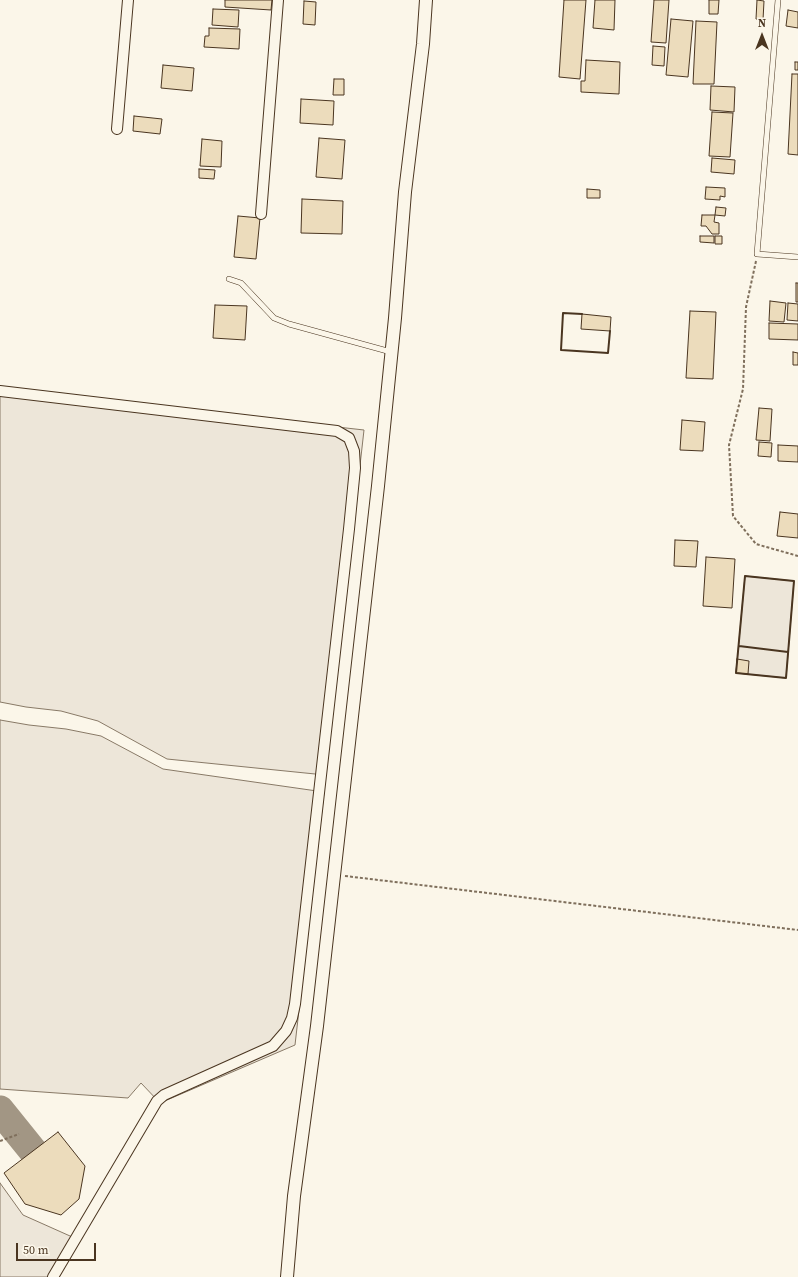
<!DOCTYPE html>
<html>
<head>
<meta charset="utf-8">
<style>
	body { margin:0 }
	#map { position:relative; width:798px; height:1277px; overflow:hidden; background:#fbf6e9; font-family:"Source Serif 4",serif }
	canvas { display:block }
	.north { position:absolute; left:742px; top:16px; width:40px; height:40px; -webkit-text-stroke:3px #fbf6e9; paint-order:stroke; rotate:0deg; font-size:11px; font-weight:700; line-height:16px; text-align:center; color:#4a3520 }
	.north::after { content:''; display:block; margin:auto; width:14px; height:18px; background:#4a3520; clip-path:polygon(50% 0,100% 100%,50% 72%,0 100%) }
	.scale { position:absolute; left:16px; top:1243px; width:80px; height:18px; box-sizing:border-box; border:2px solid #4a3520; border-top:0; padding-left:5px; font-size:12px; line-height:14px; white-space:nowrap; color:#4a3520; -webkit-text-stroke:3px #fbf6e9; paint-order:stroke }
</style>
</head>
<body>
<div id="map">
<canvas width="798" height="1277"></canvas>
<div class="north">N</div>
<div class="scale">50 m</div>
</div>
<script>
const c = document.querySelector('canvas').getContext('2d');
c.lineJoin = 'round';
function paint(path, color) { c.fillStyle = color; c.fill(path, 'evenodd'); }
const toPath = rows => new Path2D(rows.map(r => 'M' + r).join(''));
function trace(path, color, width, dash) { c.strokeStyle = color; c.lineWidth = width; c.lineCap = dash ? 'butt' : 'round'; c.setLineDash(dash || []); c.stroke(path); }
const green = toPath([
	[0,389,364,430,325,775,167,759,98,721,61,711,26,707,0,702,0,389],
	[745,576,794,581,786,678,736,673,745,576],
	[0,720,29,725,66,729,101,736,163,769,324,792,295,1045,160,1103,141,1083,128,1098,0,1089,0,720],
	[0,1183,23,1215,79,1240,59,1277,0,1277,0,1183]
]);
const taxiway = toPath([
	[0,1110,33,1151]
]);
const building = toPath([
	[225,0,272,0,271,10,225,7,225,0],
	[564,0,586,0,580,79,559,77,564,0],
	[595,0,615,0,614,30,593,28,595,0],
	[654,0,669,0,666,43,651,42,654,0],
	[709,0,719,0,718,14,709,14,709,0],
	[757,0,764,1,763,20,756,19,757,0],
	[304,1,316,2,315,25,303,24,304,1],
	[213,9,239,10,238,27,212,25,213,9],
	[788,10,798,12,798,28,786,26,788,10],
	[671,19,693,21,688,77,666,75,671,19],
	[696,21,717,22,714,84,693,84,696,21],
	[209,28,240,29,239,49,204,47,205,36,209,36,209,28],
	[653,46,665,47,664,66,652,65,653,46],
	[586,60,620,62,619,94,581,92,581,81,585,81,586,60],
	[795,62,798,62,798,70,795,70,795,62],
	[163,65,194,68,192,91,161,88,163,65],
	[792,74,798,74,798,155,788,154,792,74],
	[334,79,344,79,344,95,333,95,334,79],
	[711,86,735,87,734,112,710,110,711,86],
	[301,99,334,101,333,125,300,123,301,99],
	[712,112,733,113,730,157,709,156,712,112],
	[134,116,162,119,160,134,133,131,134,116],
	[319,138,345,140,342,179,316,177,319,138],
	[202,139,222,141,221,167,200,166,202,139],
	[712,158,735,160,734,174,711,172,712,158],
	[199,169,215,170,214,179,199,178,199,169],
	[706,187,725,188,725,197,720,196,720,200,705,199,706,187],
	[587,189,600,190,600,198,587,198,587,189],
	[302,199,343,201,342,234,301,233,302,199],
	[716,207,726,208,725,216,715,215,716,207],
	[702,215,715,215,714,222,719,223,719,234,712,234,706,226,701,226,702,215],
	[238,216,260,218,256,259,234,257,238,216],
	[700,236,714,236,714,243,700,242,700,236],
	[715,236,722,236,722,244,715,244,715,236],
	[796,283,798,283,798,302,796,302,796,283],
	[770,301,786,303,784,322,769,321,770,301],
	[788,303,798,304,798,321,787,320,788,303],
	[215,305,247,306,245,340,213,338,215,305],
	[690,311,716,312,713,379,686,378,690,311],
	[582,314,611,317,610,331,581,329,582,314],
	[769,323,798,324,798,340,769,339,769,323],
	[793,352,798,353,798,365,793,365,793,352],
	[759,408,772,409,770,441,756,440,759,408],
	[682,420,705,422,703,451,680,450,682,420],
	[759,442,772,443,771,457,758,456,759,442],
	[778,445,798,446,798,462,778,461,778,445],
	[780,512,798,514,798,538,777,536,780,512],
	[675,540,698,541,696,567,674,566,675,540],
	[706,557,735,559,732,608,703,606,706,557],
	[737,659,749,661,748,674,736,673,737,659],
	[58,1132,85,1166,79,1199,61,1215,25,1204,4,1173,58,1132]
]);
const path = toPath([
	[756,261,746,307,743,389,729,445,733,516,756,544,798,556],
	[345,876,798,930],
	[0,1141,19,1134]
]);
const service = toPath([
	[778,0,757,254,798,257],
	[229,279,241,283,274,318,289,324,391,352]
]);
const minor = toPath([
	[117,129,128,0],
	[261,214,278,0],
	[0,391,337,431,349,438,354,451,355,468,349,529,295,1004,292,1018,286,1031,273,1046,164,1095,157,1101,53,1277]
]);
const tertiary = toPath([
	[287,1277,294,1196,317,1026,378,486,395,318,405,192,423,44,426,0]
]);
const wall = toPath([
	[582,314,563,313,561,350,608,353,610,331],
	[745,576,794,581,786,678,736,673,745,576],
	[739,646,788,652]
]);
paint(green, '#ede6d9');
trace(green, '#887966', 1);
trace(taxiway, '#a29684', 29);
paint(building, '#ecdcbc');
trace(building, '#4a3520', 1);
trace(service, '#4a3520', 6);
trace(minor, '#4a3520', 12);
trace(tertiary, '#4a3520', 14);
trace(path, '#7f6f5c', 2, [3, 2]);
trace(service, '#fbf6e9', 5);
trace(minor, '#fbf6e9', 10);
trace(tertiary, '#fbf6e9', 12);
trace(wall, '#4a3520', 2);
</script>
</body>
</html>
